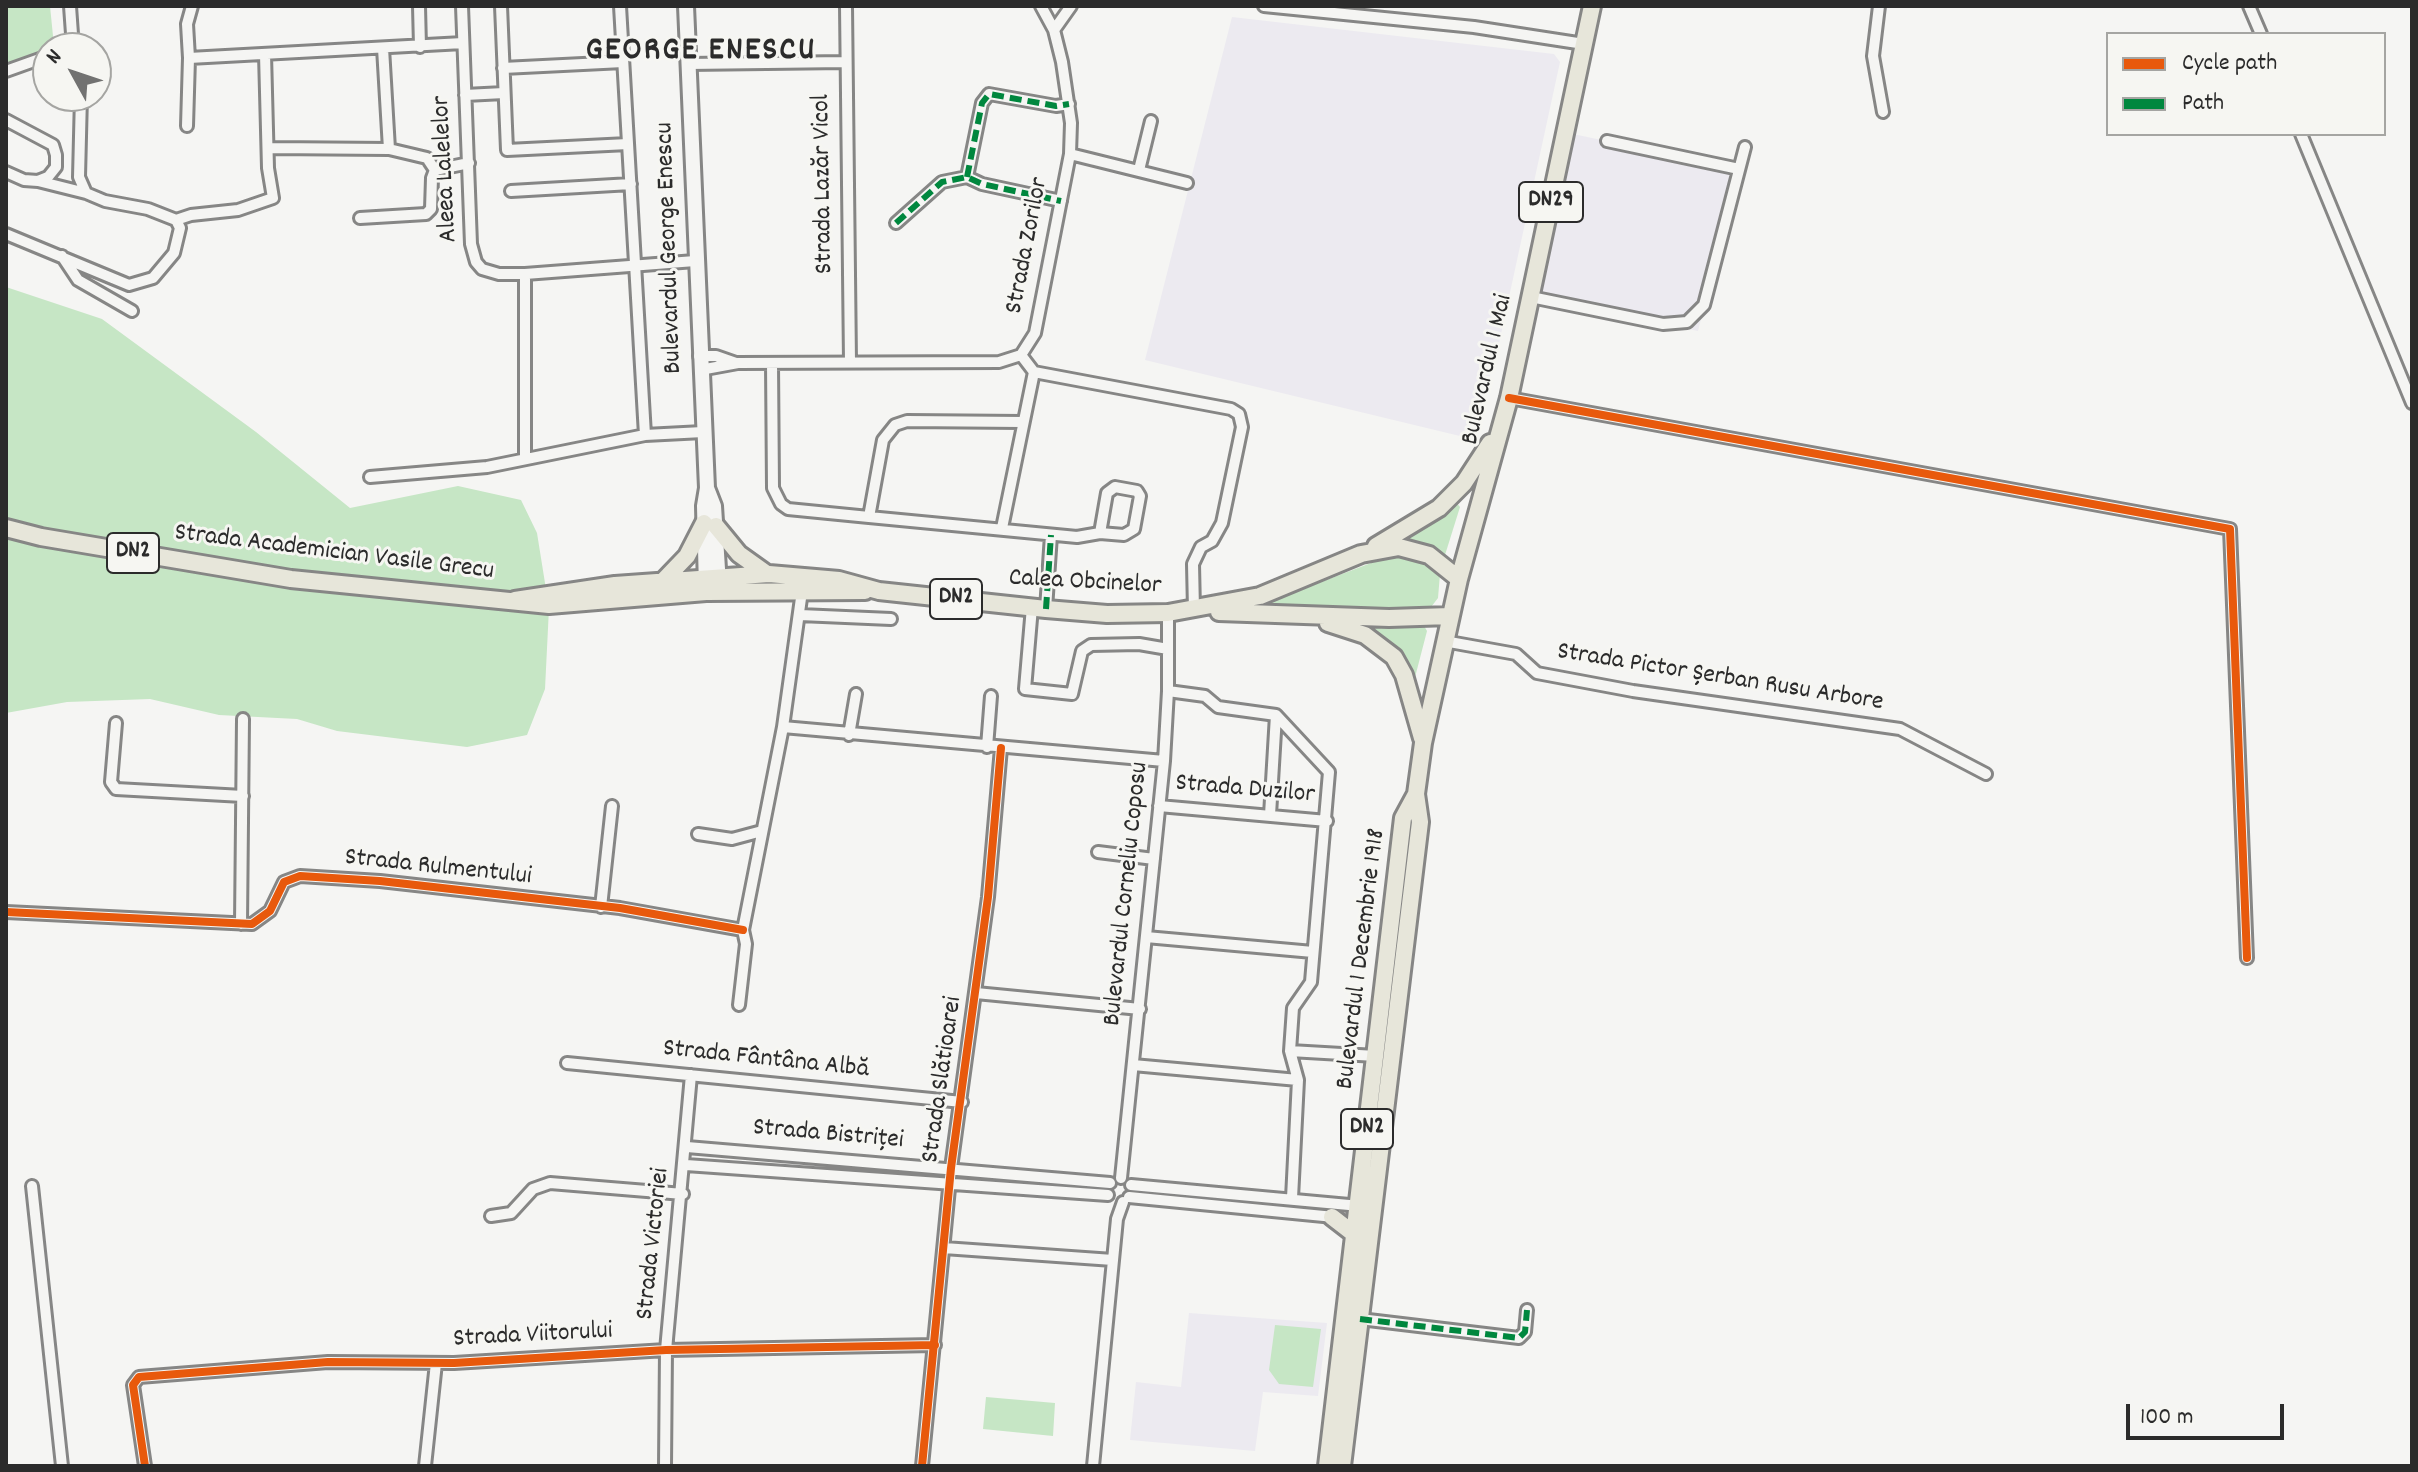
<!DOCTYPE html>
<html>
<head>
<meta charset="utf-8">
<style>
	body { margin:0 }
	#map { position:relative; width:2418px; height:1472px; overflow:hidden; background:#f5f5f3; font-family:Dekko,sans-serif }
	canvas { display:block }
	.frame { position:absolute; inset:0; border:8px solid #2b2b2b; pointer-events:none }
	.legend { position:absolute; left:2106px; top:32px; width:280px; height:104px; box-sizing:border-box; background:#f6f6f2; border:2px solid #a5a5a2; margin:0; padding:10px 14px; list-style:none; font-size:24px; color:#2b2b2b }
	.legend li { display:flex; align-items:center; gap:16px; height:40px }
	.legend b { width:40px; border:2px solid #a5a5a2 }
	.north { position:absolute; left:32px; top:32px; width:80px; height:80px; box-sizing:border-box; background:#f6f6f2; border:2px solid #a5a5a2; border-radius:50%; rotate:310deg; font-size:22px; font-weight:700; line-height:32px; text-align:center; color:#2b2b2b }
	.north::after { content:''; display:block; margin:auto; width:28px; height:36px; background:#727271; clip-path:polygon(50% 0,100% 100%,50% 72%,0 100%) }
	.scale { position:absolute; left:2126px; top:1404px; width:158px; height:36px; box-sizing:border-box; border:4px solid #2b2b2b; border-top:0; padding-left:10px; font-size:24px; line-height:28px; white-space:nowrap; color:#2b2b2b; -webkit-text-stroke:6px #f6f6f2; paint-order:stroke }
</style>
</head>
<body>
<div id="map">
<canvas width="2418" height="1472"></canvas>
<div class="frame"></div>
<ul class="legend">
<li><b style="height:10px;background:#e8590c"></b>Cycle path</li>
<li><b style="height:10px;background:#00873e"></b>Path</li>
</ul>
<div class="north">N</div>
<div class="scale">100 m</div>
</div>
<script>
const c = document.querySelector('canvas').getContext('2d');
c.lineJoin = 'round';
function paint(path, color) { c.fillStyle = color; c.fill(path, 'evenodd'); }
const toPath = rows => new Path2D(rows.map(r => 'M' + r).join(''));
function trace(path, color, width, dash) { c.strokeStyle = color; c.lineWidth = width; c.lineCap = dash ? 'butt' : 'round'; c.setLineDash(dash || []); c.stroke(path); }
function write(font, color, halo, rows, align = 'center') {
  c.font = font + ' Dekko,sans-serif'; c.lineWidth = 6; c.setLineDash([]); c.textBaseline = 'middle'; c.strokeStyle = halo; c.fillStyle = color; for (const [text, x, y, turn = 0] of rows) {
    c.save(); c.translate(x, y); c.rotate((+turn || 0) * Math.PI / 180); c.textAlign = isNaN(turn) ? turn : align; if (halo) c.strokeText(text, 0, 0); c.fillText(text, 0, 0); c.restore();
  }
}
const built = toPath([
	[1232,17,1554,54,1560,62,1496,357,1480,408,1464,437,1145,360],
	[1573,134,1739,169,1698,331,1538,298],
	[1189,1313,1327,1323,1318,1396,1263,1392,1255,1451,1130,1440,1136,1382,1181,1387]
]);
const green = toPath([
	[6,6,50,6,54,46,6,64],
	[6,287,102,319,256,432,350,508,458,486,521,500,537,533,549,608,545,689,527,735,467,747,337,731,297,719,219,715,150,699,67,702,6,713],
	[1455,501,1460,507,1445,555,1403,539],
	[1400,552,1418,554,1440,574,1438,598,1428,611,1250,609],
	[1340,622,1423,624,1427,631,1413,685,1408,671],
	[1275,1325,1321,1329,1313,1387,1279,1384,1269,1370],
	[986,1397,1055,1403,1053,1436,983,1429]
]);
const street = toPath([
	[70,6,73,48],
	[419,6,420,47],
	[462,6,471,244,476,262,482,269,499,274,525,274,695,261],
	[501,6,507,150,628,144],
	[620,6,645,435,703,432],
	[846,6,850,362],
	[1264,6,1474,27,1584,44],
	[1879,6,1873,56,1883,112],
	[2249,6,2261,34],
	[1054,30,1071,6],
	[383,48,389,149],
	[189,58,187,24,192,6],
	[688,64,845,62],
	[503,68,623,62],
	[6,71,48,56],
	[465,95,504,93],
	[6,120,53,145,56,155,56,167,48,177,38,181,24,180,6,172],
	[187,126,189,58,463,43],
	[2301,134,2412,403],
	[1607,141,1739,169],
	[270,148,389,149,427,158,435,170],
	[1070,154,1187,183],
	[1139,170,1151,121],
	[967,177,982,103,989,94,1056,106,1069,104],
	[38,181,86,193],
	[511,191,631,184],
	[360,218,426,214,431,209,432,178,435,170,469,163],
	[176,220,191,215,238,210,273,198,268,168,265,54],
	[896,223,942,182,967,177,982,184,1061,201],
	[6,234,129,285,153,278,174,253,180,228,176,220,148,209,105,201,86,193,79,177,81,96],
	[62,256,78,280,132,311],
	[525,274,525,458],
	[1531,297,1663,324,1687,322,1704,305,1745,147],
	[1021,355,1034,372,1231,409,1239,414,1242,427,1222,523,1212,541,1201,547,1193,564,1194,610],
	[699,356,716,356,736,363],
	[772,363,773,488,781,504,788,509,869,517],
	[700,370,738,363,999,362,1021,355,1035,333,1070,154,1071,123,1062,62,1054,30,1041,6],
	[1509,398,2230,529,2247,958],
	[1022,422,907,421,895,425,883,440,869,517,1077,537,1100,533,1124,535,1134,529,1140,496,1137,491,1115,487,1107,493,1100,533],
	[370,477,487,467,645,435],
	[1002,528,1034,372],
	[1032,607,1025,689,1072,694,1082,651,1091,645,1139,644,1168,649],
	[1046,609,1051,535],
	[800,615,891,619],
	[1444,641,1516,654,1537,673,1633,691,1900,729,1986,774],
	[1168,691,1205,696,1218,707,1276,715,1329,772,1311,982,1293,1008,1290,1051,1298,1080,1292,1198],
	[116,723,111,782,116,789,243,796],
	[783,727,1164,761],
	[849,735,856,694],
	[987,747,991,696],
	[1159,806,1327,821],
	[1270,815,1276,715],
	[698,834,732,839,762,831],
	[1098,852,1154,859],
	[601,907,612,806],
	[6,912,252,924,270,911,284,882,300,876,380,881,620,908,743,930],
	[241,924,243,719],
	[1146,937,1313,952],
	[976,993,1140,1009],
	[739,1005,746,944,743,930,783,727,802,591],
	[1290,1051,1376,1056],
	[567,1063,962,1102],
	[1133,1065,1298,1080],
	[687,1147,1110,1183],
	[686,1165,1108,1195],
	[1121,1178,1164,761,1168,691,1168,613],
	[1131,1185,1360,1206],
	[32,1186,62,1466],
	[1129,1197,1334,1217],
	[491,1216,511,1213,533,1189,550,1183,683,1194],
	[944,1248,1113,1260],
	[1360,1319,1519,1338,1525,1332,1527,1310],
	[145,1466,133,1385,139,1377,328,1362,454,1363,666,1350,935,1345],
	[425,1466,436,1363],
	[665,1466,666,1350,691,1075],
	[922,1466,951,1168,988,897,1001,748],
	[1093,1466,1117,1219,1123,1202]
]);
const secondary = toPath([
	[686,6,707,488,704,506,706,588],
	[707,488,714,506,719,585]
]);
const primary = toPath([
	[716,526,739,554,767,574],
	[6,528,41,537,291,579,549,605,706,592,865,591],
	[1376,546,1439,508,1464,483,1490,443],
	[663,581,687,556,704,523],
	[515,600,615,585,769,574,839,580,879,591,1046,609,1107,614,1168,613,1260,596,1361,554,1399,547,1429,555,1459,579],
	[1219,612,1389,618,1450,616],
	[1328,623,1365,635,1394,657,1404,675,1422,738],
	[1332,1217,1354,1234],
	[1327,1466,1403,818,1416,794],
	[1342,1466,1420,822,1416,794,1423,743,1459,579,1509,398,1592,6]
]);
const quiet = toPath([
	[967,177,982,103,989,94,1056,106,1069,104],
	[896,223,942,182,967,177,982,184,1061,201],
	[1046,609,1051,535],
	[1360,1319,1519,1338,1525,1332,1527,1310]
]);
const cycleway = toPath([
	[1509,398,2230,529,2247,958],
	[6,912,252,924,270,911,284,882,300,876,380,881,620,908,743,930],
	[145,1466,133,1385,139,1377,328,1362,454,1363,666,1350,935,1345],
	[922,1466,951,1168,988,897,1001,748]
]);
const shields = [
	[1551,202,64],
	[133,553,52],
	[956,599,52],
	[1367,1129,52]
];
const shieldNames = [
	["DN29",1551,202],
	["DN2",133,553],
	["DN2",956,599],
	["DN2",1367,1129]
];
const streetNames = [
	["Aleea Lalelelor",447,169,-93],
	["Strada Lazăr Vicol",825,184,-91],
	["Strada Zorilor",1029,246,-79],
	["Bulevardul George Enescu",671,248,-92],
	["Bulevardul 1 Mai",1489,370,-77],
	["Strada Academician Vasile Grecu",334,554,7],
	["Calea Obcinelor",1085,584,3],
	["Strada Pictor Șerban Rusu Arbore",1720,679,9],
	["Strada Duzilor",1245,791,5],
	["Strada Rulmentului",438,869,6],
	["Bulevardul Corneliu Coposu",1128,894,-84],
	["Bulevardul 1 Decembrie 1918",1363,959,-83],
	["Strada Fântâna Albă",766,1061,6],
	["Strada Slătioarei",944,1080,-82],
	["Strada Bistriței",828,1136,5],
	["Strada Victoriei",655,1244,-84],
	["Strada Viitorului",533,1337,-3]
];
const districtNames = [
	["GEORGE ENESCU",701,53]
];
paint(built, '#eceaf0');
paint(green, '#c6e6c5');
trace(street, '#868685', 16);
trace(secondary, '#868685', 20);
trace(primary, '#868685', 22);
trace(street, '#f5f5f3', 10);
trace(secondary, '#f5f5f3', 14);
trace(primary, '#e7e6da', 16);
trace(quiet, '#00873e', 6, [12, 6]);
trace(cycleway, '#e8590c', 8);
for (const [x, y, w] of shields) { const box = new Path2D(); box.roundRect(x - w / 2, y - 20, w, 40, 6); c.fillStyle = '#f6f6f2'; c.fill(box); trace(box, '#2b2b2b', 2); }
write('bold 24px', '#2b2b2b', null, shieldNames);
write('26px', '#2b2b2b', '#f6f6f2', streetNames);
c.letterSpacing = '2px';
write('bold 34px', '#2b2b2b', '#f6f6f2', districtNames);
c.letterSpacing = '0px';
</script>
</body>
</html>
